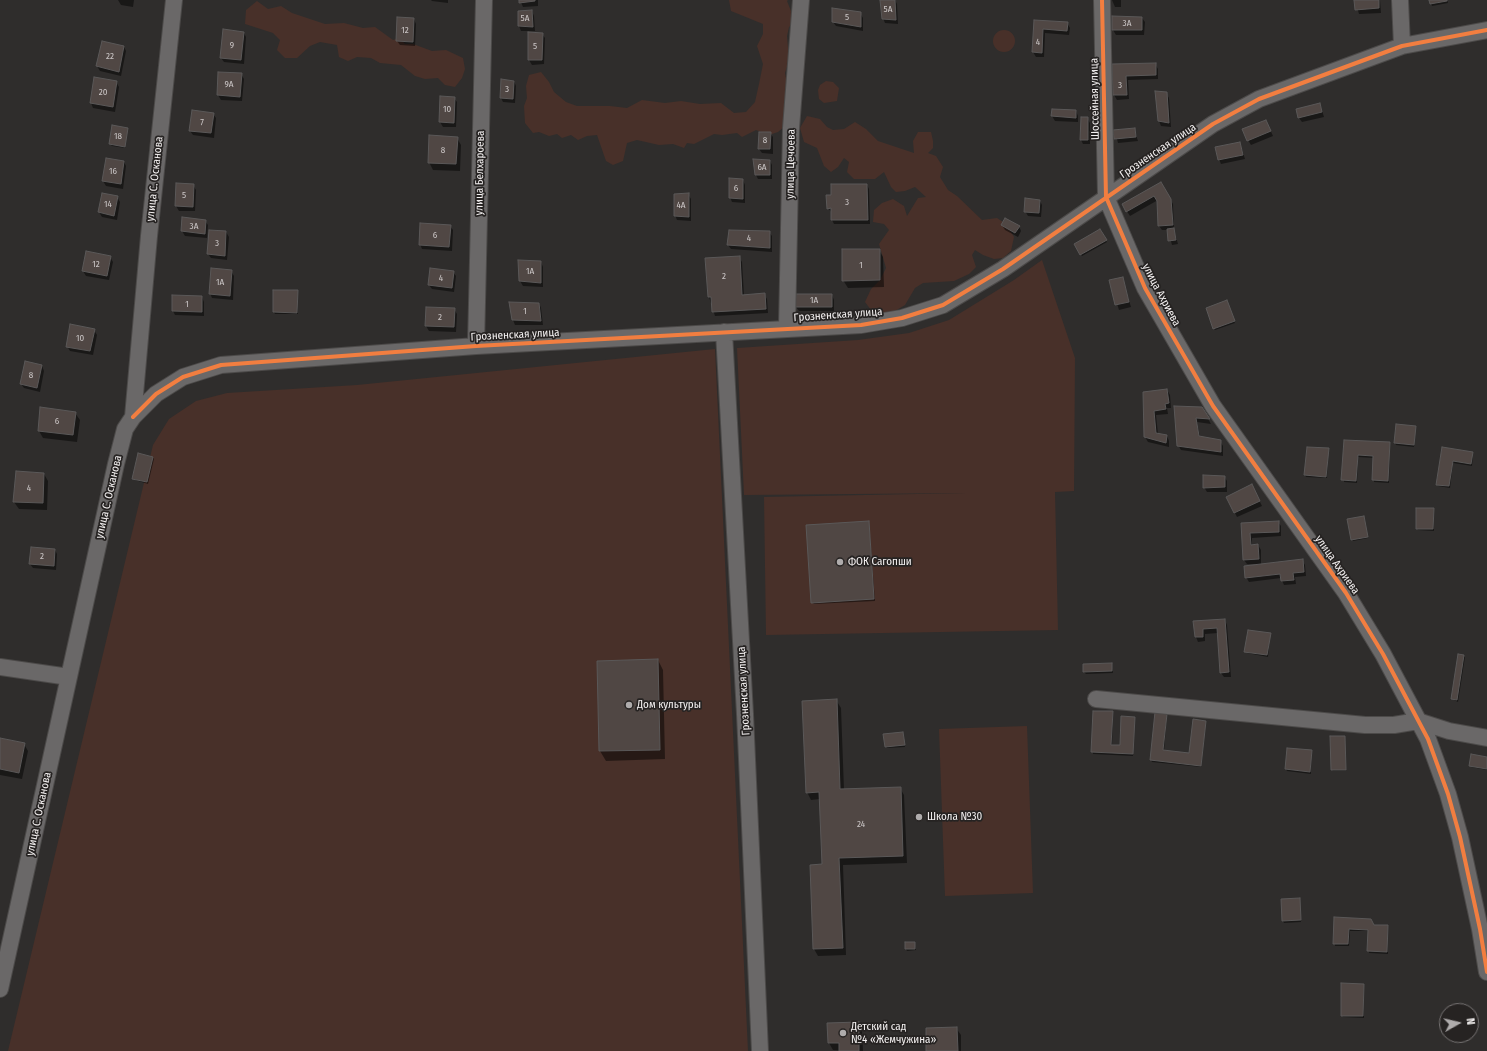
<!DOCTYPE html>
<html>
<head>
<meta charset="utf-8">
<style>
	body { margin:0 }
	#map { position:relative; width:1487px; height:1051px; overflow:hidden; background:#2f2d2c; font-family:"Fira Sans Condensed",sans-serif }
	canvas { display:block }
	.north { position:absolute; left:1439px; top:1003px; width:40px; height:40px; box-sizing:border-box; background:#262322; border:1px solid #787575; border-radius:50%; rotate:82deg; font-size:11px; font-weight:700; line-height:16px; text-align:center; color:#f4f1f1 }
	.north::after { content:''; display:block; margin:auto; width:14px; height:18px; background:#afacac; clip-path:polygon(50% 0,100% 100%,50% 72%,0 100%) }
</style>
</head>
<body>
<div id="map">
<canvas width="1487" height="1051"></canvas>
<div class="north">N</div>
</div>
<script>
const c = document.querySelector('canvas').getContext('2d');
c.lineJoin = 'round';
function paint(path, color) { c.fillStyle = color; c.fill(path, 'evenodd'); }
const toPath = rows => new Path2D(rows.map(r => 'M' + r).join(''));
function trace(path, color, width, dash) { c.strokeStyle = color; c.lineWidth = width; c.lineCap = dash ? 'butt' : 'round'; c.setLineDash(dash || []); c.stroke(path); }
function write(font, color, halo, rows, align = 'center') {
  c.font = font + ' "Fira Sans Condensed",sans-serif'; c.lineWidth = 3.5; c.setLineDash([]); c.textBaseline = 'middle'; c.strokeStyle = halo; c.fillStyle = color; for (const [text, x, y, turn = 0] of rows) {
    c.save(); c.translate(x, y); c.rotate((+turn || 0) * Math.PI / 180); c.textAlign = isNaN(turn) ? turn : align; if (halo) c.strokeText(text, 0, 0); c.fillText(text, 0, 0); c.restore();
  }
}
const green = toPath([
	[729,0,788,0,787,1,795,21,789,27,787,36,789,60,785,73,788,88,785,98,787,114,785,126,778,132,769,135,756,130,742,137,737,133,722,135,714,134,694,144,687,143,684,148,673,144,659,145,637,140,627,143,623,161,613,165,606,161,597,135,587,136,578,140,571,135,562,138,557,134,549,136,539,132,533,133,525,123,524,106,527,98,526,86,529,75,541,72,549,82,554,92,566,102,577,106,610,106,627,108,642,100,665,103,681,101,700,104,721,103,734,113,746,112,755,102,759,84,763,64,757,46,763,34,763,24,731,11],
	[257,1,268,9,281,6,292,13,325,24,344,23,363,28,375,27,393,40,400,38,405,44,413,44,432,51,446,50,463,58,465,69,462,78,455,87,445,85,438,78,425,79,415,76,401,65,380,63,371,58,357,57,348,61,339,57,337,45,320,42,310,46,297,58,285,58,277,50,280,40,273,33,245,24,246,10],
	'993 41a11 11 0 1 1 22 0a11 11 0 1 1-22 0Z',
	[826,81,833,82,839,88,837,101,824,103,819,99,818,90,820,85],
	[807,116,820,119,827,127,833,130,844,129,855,122,866,129,878,141,914,153,913,141,918,132,931,132,933,141,933,148,928,153,936,156,943,167,940,177,948,190,957,196,982,220,997,218,1006,224,1014,237,1011,251,1003,258,994,259,983,255,975,250,972,255,976,267,969,274,954,281,923,283,915,288,905,305,895,311,883,314,874,314,865,302,871,289,880,280,886,268,879,244,889,230,884,224,873,222,874,210,882,203,893,199,904,206,907,216,918,198,926,197,915,187,905,191,896,192,891,187,884,172,875,179,854,179,847,172,849,162,844,158,838,167,831,172,824,166,817,148,804,142,800,128],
	[1042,260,1075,358,1074,491,1055,492,1058,630,766,635,764,497,967,493,744,495,737,348,858,340,909,333,949,320,1014,280],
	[715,349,748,1051,8,1051,153,445,169,419,196,401,227,393,357,385],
	[1027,726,1033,893,945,896,939,729]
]);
const shadow = toPath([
	[118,0,134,0,133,7,121,5],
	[431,0,448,0,448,3,432,1],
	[520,0,538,0,538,6,523,7],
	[881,0,895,0,897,4,898,24,885,23,883,18],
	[1112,0,1121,0,1121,7,1115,7],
	[1355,0,1380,0,1381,13,1359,14],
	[1430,0,1447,0,1448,3,1432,6],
	[532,11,534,16,535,31,521,31,519,26],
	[860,13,863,18,863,31,836,26,833,22],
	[1113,17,1142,18,1145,22,1144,35,1116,35,1113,30],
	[414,19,416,24,415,46,400,45,397,41],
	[1035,21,1067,23,1070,28,1069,35,1045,33,1044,57,1036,57,1033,52],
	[244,33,246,37,244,64,224,62,221,58],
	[529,33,542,34,545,38,544,64,532,65,529,60],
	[124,47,126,51,121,76,100,71,97,66],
	[1155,64,1158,69,1158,79,1128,80,1129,99,1117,100,1114,95,1113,65],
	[219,73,241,74,244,79,242,101,221,100,218,95],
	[95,79,116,82,119,87,115,112,93,108,91,103],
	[514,81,516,86,515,103,503,102,501,98],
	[1166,93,1169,98,1171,127,1161,126,1159,121],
	[454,98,457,102,456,127,443,127,440,122],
	[1320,104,1324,117,1302,122,1299,118],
	[1053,110,1076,111,1078,116,1078,122,1055,121,1052,116],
	[213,114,216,118,214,138,193,135,190,131],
	[1087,118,1090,123,1090,144,1083,144,1081,140],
	[1268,125,1273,136,1251,145,1248,140],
	[127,129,125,148,112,146,110,144],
	[1134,129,1138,141,1118,143,1115,131],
	[770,133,773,137,773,154,762,153,759,149],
	[457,138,461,145,460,171,433,170,429,162],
	[1240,143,1245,159,1221,164,1219,159],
	[106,159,124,162,126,166,123,189,106,186,103,181],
	[770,161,772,165,772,179,758,179,756,175],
	[743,180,745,185,745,203,732,202,730,197],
	[1161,183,1173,204,1174,230,1178,244,1172,245,1168,230,1162,230,1159,226,1158,200,1130,216,1123,205],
	[193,185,196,190,195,211,179,211,176,206],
	[867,185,869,189,870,224,834,224,832,220,832,213,828,208,832,196],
	[688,194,691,199,691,221,677,220,675,215],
	[117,197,120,202,117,220,102,217,99,212],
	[1040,201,1042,205,1041,217,1028,216,1025,211],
	[205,221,208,225,207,238,185,236,182,231],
	[1002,225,1019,226,1021,231,1018,237,1005,230],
	[450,226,453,230,452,251,422,249,420,244],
	[1100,230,1107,242,1082,256,1075,245],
	[226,232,229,237,227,260,211,258,208,254],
	[769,232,772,236,772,252,731,249,728,245],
	[879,250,883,257,884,287,848,288,843,280],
	[110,257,113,262,109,280,86,276,83,271],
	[739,257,742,262,744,295,764,294,767,299,768,313,715,316,709,297,706,259],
	[541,262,543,267,543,287,523,286,520,281],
	[231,271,234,276,233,300,212,298,210,293],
	[453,272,456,276,454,292,432,289,429,285],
	[1122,278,1131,307,1119,310,1110,281],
	[297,291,298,314,275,314,274,312],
	[832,295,834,300,834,311,799,311,796,307],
	[202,297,204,302,204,316,175,315,173,311],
	[539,303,541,308,543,325,515,325,513,320],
	[1228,303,1235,323,1215,330,1214,328],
	[427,308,454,309,457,314,456,332,429,331,426,326],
	[94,330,97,335,93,355,70,351,67,346],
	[42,366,44,371,40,392,24,388,21,384],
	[1167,390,1170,395,1171,408,1167,408,1168,414,1156,415,1158,434,1167,436,1169,441,1169,447,1148,442,1145,437,1144,393],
	[1202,408,1211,424,1197,422,1200,437,1220,441,1223,446,1223,456,1181,450,1178,445],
	[75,413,80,420,77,442,43,438,39,431],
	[1415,427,1414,447,1396,445,1395,443],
	[1345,441,1390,443,1389,483,1374,482,1374,458,1358,457,1357,483,1344,482],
	[1442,448,1472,453,1473,455,1472,466,1453,463,1450,488,1438,486,1437,484],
	[1328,449,1327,478,1306,477,1305,475],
	[153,457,154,459,148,484,135,480,133,478],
	[44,474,48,481,47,510,19,509,14,502],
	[1224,476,1227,481,1227,492,1207,492,1204,487],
	[1254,490,1262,506,1237,517,1227,497],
	[1433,509,1434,531,1418,530,1417,528],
	[1364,519,1368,538,1353,541,1352,539],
	[869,522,875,601,814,604,812,602],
	[1278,522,1281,526,1281,536,1252,538,1252,546,1258,545,1261,550,1261,565,1302,560,1305,565,1306,576,1295,577,1296,584,1284,585,1281,578,1249,582,1246,577,1255,564,1247,564,1244,560,1242,524],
	[55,550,57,554,56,570,33,568,30,564],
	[1225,620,1227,625,1231,677,1224,677,1221,673,1218,633,1205,634,1205,641,1198,642,1196,637,1195,622],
	[1270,634,1268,657,1247,653,1246,651],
	[1459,655,1465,657,1458,702,1452,699],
	[658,660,663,670,665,759,606,761,600,751,598,661],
	[1111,664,1113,673,1086,674,1084,672],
	[836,700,841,708,844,790,900,788,904,795,907,863,843,865,846,955,818,956,814,949,823,865,820,799,811,800,807,792],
	[1094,712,1112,712,1113,714,1112,746,1121,746,1134,718,1133,756,1093,754],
	[1167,714,1164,751,1190,754,1205,722,1201,767,1152,762,1151,760],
	[903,733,905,747,887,748,886,746],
	[1345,737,1346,771,1333,771,1332,770],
	[0,739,24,744,28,751,22,779,0,775],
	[1311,751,1311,774,1287,771,1286,769],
	[1487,758,1487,770,1471,767,1470,765],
	[1300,899,1301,922,1284,923,1283,921],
	[1335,918,1374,926,1388,926,1388,954,1369,953,1369,931,1350,931,1349,946,1335,946],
	[914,943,916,950,907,951,906,949],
	[1364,985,1364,1018,1343,1017,1342,1015],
	[858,1023,862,1031,863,1051,833,1050,829,1043,828,1024],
	[956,1028,961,1035,961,1051,927,1051]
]);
const building = toPath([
	[519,0,535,0,535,1,519,3,519,0],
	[880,0,895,0,896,20,882,19,880,0],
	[1354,0,1379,0,1379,8,1355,10,1354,0],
	[1429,0,1447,0,1447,1,1430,4,1429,0],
	[832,8,861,12,861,27,832,22,832,8],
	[532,10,533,27,518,26,518,11,532,10],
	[1112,16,1142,17,1142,30,1112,30,1112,16],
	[397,17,414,18,413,42,396,41,397,17],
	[1034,20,1068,22,1067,31,1043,29,1042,53,1032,52,1034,20],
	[223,29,244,32,241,60,220,58,223,29],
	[528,32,543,33,542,60,528,60,528,32],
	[102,41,124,46,119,72,96,66,102,41],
	[1156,63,1156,75,1126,76,1127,95,1113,95,1112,64,1156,63],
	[218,72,242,73,240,97,217,95,218,72],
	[94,77,117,81,113,107,90,103,94,77],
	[501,79,514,81,513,99,500,98,501,79],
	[1155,91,1167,92,1169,123,1158,121,1155,91],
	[440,96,455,97,454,123,439,122,440,96],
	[1320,103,1322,112,1298,118,1296,109,1320,103],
	[1052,109,1076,110,1076,118,1051,116,1052,109],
	[192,110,214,113,211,133,189,131,192,110],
	[1081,117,1088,117,1088,140,1080,140,1081,117],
	[1266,120,1271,131,1247,141,1242,129,1266,120],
	[112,125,128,128,125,147,109,144,112,125],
	[1135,128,1136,137,1114,139,1113,130,1135,128],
	[759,132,771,132,770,149,758,149,759,132],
	[429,135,458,137,456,164,428,163,429,135],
	[1240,142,1243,155,1218,160,1215,147,1240,142],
	[106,158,124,161,121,184,102,181,106,158],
	[753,159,770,160,770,175,755,175,753,159],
	[729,178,743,179,743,199,729,198,729,178],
	[1161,182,1171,199,1173,225,1158,226,1157,201,1154,196,1126,212,1122,204,1161,182],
	[176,183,194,184,193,207,175,206,176,183],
	[831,184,867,184,868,220,831,220,831,208,827,209,826,195,831,195,831,184],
	[102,193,118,196,114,216,98,212,102,193],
	[689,193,689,217,674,216,674,194,689,193],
	[1025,198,1040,200,1039,213,1024,212,1025,198],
	[182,217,206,220,205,234,181,231,182,217],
	[1005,218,1020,226,1015,233,1001,225,1005,218],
	[420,223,451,225,449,247,419,245,420,223],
	[1174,228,1176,240,1168,241,1167,229,1174,228],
	[1100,229,1107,240,1080,255,1074,244,1100,229],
	[209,230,226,231,225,256,207,254,209,230],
	[729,230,770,231,770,248,727,245,729,230],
	[842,249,880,249,880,280,842,281,842,249],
	[86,251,111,256,107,276,82,271,86,251],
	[740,256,742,295,765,293,766,309,712,312,711,297,708,297,705,258,740,256],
	[518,260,541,261,541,283,519,281,518,260],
	[211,268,232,270,230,296,209,294,211,268],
	[430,268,454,271,452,288,428,285,430,268],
	[1123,277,1129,302,1115,305,1109,280,1123,277],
	[273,290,298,290,297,313,273,312,273,290],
	[796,294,832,294,832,307,795,307,796,294],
	[172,295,202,296,202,312,172,311,172,295],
	[1227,300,1235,321,1213,329,1206,308,1227,300],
	[509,302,539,303,541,321,512,320,509,302],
	[426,307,455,308,454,327,425,326,426,307],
	[70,324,95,329,90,351,66,347,70,324],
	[25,361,42,365,37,388,20,384,25,361],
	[1167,389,1169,403,1165,404,1166,409,1154,411,1156,433,1167,435,1166,443,1144,437,1143,392,1167,389],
	[1174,406,1202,407,1210,419,1196,418,1199,436,1221,440,1221,452,1177,446,1174,406],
	[40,407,76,412,73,435,38,431,40,407],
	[1396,424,1416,426,1414,445,1394,443,1396,424],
	[1344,440,1390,442,1388,481,1372,480,1373,456,1358,455,1356,481,1341,480,1344,440],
	[1307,447,1329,448,1326,477,1304,475,1307,447],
	[1442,447,1473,452,1471,464,1453,461,1449,486,1436,485,1442,447],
	[138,453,153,457,147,482,132,479,138,453],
	[16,471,44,473,43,503,13,502,16,471],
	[1203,475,1225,476,1225,487,1203,488,1203,475],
	[1252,484,1260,501,1234,513,1226,497,1252,484],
	[1416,508,1434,508,1433,529,1416,529,1416,508],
	[1364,516,1368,537,1351,540,1347,519,1364,516],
	[869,521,874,599,811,603,806,525,869,521],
	[1279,521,1279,532,1250,533,1251,545,1258,544,1259,559,1243,560,1241,523,1279,521],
	[31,547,55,549,54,566,29,564,31,547],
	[1303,559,1304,572,1293,573,1294,580,1281,581,1280,574,1245,578,1244,566,1303,559],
	[1225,619,1229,672,1220,673,1217,628,1203,629,1203,637,1195,637,1193,621,1225,619],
	[1248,630,1271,633,1267,655,1244,652,1248,630],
	[1458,654,1464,655,1457,700,1451,699,1458,654],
	[658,659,660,750,599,751,597,661,658,659],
	[1112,663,1112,671,1083,672,1083,664,1112,663],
	[837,699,840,789,901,787,903,856,839,858,843,948,813,949,810,865,822,864,819,792,806,793,802,701,837,699],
	[1093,711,1113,711,1111,745,1120,745,1121,716,1135,717,1133,754,1091,752,1093,711],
	[1155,712,1167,714,1163,750,1189,753,1193,719,1206,721,1201,766,1150,760,1155,712],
	[903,732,905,745,885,747,883,734,903,732],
	[1330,736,1345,736,1346,770,1331,770,1330,736],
	[0,738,25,743,19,773,0,769,0,738],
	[1287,748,1312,750,1310,772,1285,769,1287,748],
	[1471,754,1487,757,1487,769,1469,766,1471,754],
	[1300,898,1301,920,1282,921,1281,899,1300,898],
	[1334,917,1371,919,1374,925,1388,925,1387,952,1367,951,1368,930,1349,929,1348,944,1333,944,1334,917],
	[905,942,915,942,915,949,905,949,905,942],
	[1341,983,1364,984,1363,1016,1341,1016,1341,983],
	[859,1022,859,1051,839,1051,839,1043,828,1043,827,1023,859,1022],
	[957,1027,958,1051,926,1051,926,1028,957,1027]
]);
const minor = toPath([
	[1102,0,1106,197,1145,288,1213,406,1346,593,1383,654,1428,739,1448,794,1460,837,1480,929,1487,972],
	[1400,0,1402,46],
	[787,328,791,128,801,0],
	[724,332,745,714,760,1051],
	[476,346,484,0],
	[133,417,156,394,183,377,221,365,476,346,861,325,902,318,943,305,1003,269,1213,124,1259,99,1402,46,1487,30],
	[0,667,69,677],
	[1096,699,1365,725,1394,725,1418,721,1449,731,1487,738],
	[0,989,116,464,125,429,133,417,149,236,174,0]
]);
const cycleway = toPath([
	[1102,0,1106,197,1145,288,1213,406,1346,593,1383,654,1428,739,1448,794,1460,837,1480,929,1487,972],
	[133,417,156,394,183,377,221,365,476,346,861,325,902,318,943,305,1003,269,1213,124,1259,99,1402,46,1487,30]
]);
const markers = [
	[840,562,4,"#afacac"],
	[629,705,4,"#afacac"],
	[919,817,4,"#afacac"],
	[843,1033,4,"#afacac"]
];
const numberNames = [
	["5А",888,9],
	["5",847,17],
	["5А",525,18],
	["3А",1127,23],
	["12",405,30],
	["4",1038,42],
	["9",232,45],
	["5",535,46],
	["22",110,56],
	["9А",229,84],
	["3",1120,85],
	["3",507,89],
	["20",103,92],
	["10",447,109],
	["7",202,122],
	["18",118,136],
	["8",765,140],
	["8",443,150],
	["6А",762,167],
	["16",113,171],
	["6",736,188],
	["5",184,195],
	["3",847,202],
	["14",108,204],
	["4А",681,205],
	["3А",194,226],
	["6",435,235],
	["4",749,238],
	["3",217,243],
	["12",96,264],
	["1",861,265],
	["1А",530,271],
	["2",724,276],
	["4",441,278],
	["1А",220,282],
	["1А",814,300],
	["1",187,304],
	["1",525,311],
	["2",440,317],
	["10",80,338],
	["8",31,375],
	["6",57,421],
	["4",29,488],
	["2",42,556],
	["24",861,824]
];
const streetNames = [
	["Шоссейная улица",1095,99,-91],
	["Грозненская улица",1158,151,-34],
	["улица Цечоева",791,164,-89],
	["улица Белхароева",480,173,-89],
	["улица С. Осканова",155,179,-84],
	["улица Ахриева",1161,295,62],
	["Грозненская улица",838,315,-4],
	["Грозненская улица",515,335,-3],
	["улица С. Осканова",109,497,-77],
	["улица Ахриева",1337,565,55],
	["Грозненская улица",744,691,-93],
	["улица С. Осканова",39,814,-78]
];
const poiNames = [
	["ФОК Сагопши",848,562],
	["Дом культуры",637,705],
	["Школа №30",927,817],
	["Детский сад",851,1027],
	["№4 «Жемчужина»",851,1040]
];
paint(green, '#483029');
paint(shadow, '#0007');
paint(building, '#504744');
trace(building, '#5a5858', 1);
trace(minor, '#4c4a49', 18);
trace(minor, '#6a6868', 16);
trace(cycleway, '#f27e40', 4);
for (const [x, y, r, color] of markers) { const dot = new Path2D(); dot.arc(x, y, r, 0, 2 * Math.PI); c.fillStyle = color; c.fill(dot); trace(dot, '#262322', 1.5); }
write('9px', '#cbc6c6', null, numberNames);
write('11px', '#f4f1f1', '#262322', streetNames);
write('11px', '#f4f1f1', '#262322', poiNames, 'left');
</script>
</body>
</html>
